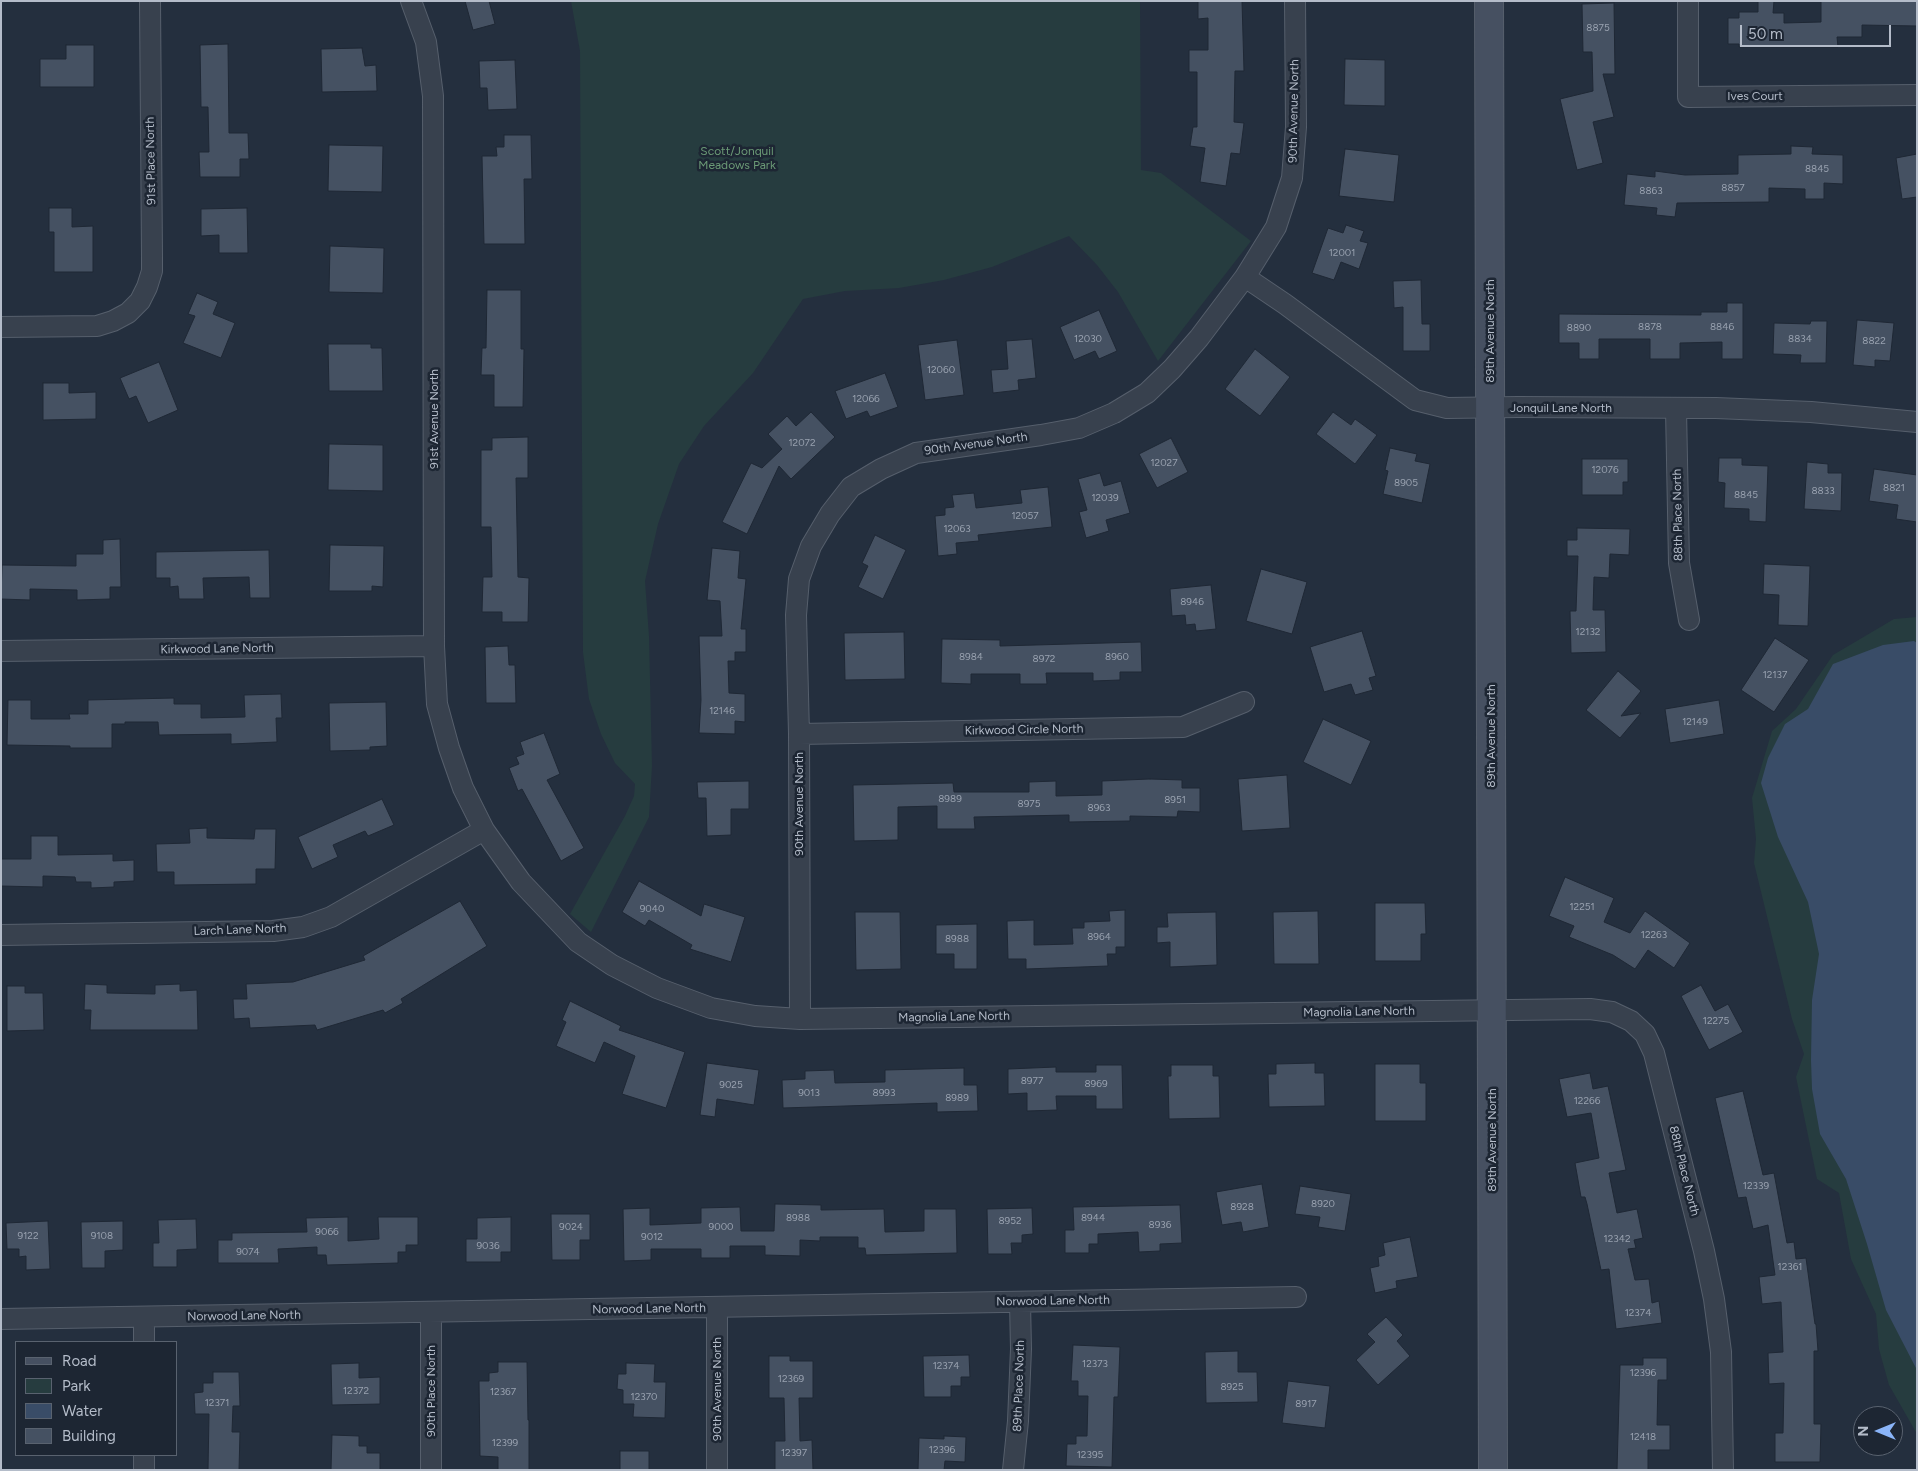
<!DOCTYPE html>
<html>
<head>
<meta charset="utf-8">
<style>
	body { margin:0 }
	#map { position:relative; width:1918px; height:1471px; overflow:hidden; background:#242f3e; font-family:Figtree,sans-serif }
	canvas { display:block }
	.frame { position:absolute; inset:0; border:2px solid #b4bcc9; pointer-events:none }
	.legend { position:absolute; left:15px; top:1341px; width:162px; height:115px; box-sizing:border-box; background:#1d2633; border:1px solid #59626f; margin:0; padding:6px 9px; list-style:none; font-size:15px; color:#b4bcc9 }
	.legend li { display:flex; align-items:center; gap:10px; height:25px }
	.legend b { width:25px; border:1px solid #59626f }
	.north { position:absolute; left:1853px; top:1406px; width:50px; height:50px; box-sizing:border-box; background:#1d2633; border:1px solid #59626f; border-radius:50%; rotate:270deg; font-size:14px; font-weight:700; line-height:20px; text-align:center; color:#b4bcc9 }
	.north::after { content:''; display:block; margin:auto; width:18px; height:22px; background:#8ab4f8; clip-path:polygon(50% 0,100% 100%,50% 72%,0 100%) }
	.scale { position:absolute; left:1740px; top:25px; width:151px; height:22px; box-sizing:border-box; border:2px solid #b4bcc9; border-top:0; padding-left:6px; font-size:15px; line-height:18px; white-space:nowrap; color:#b4bcc9; -webkit-text-stroke:4px #1d2633; paint-order:stroke }
</style>
</head>
<body>
<div id="map">
<canvas width="1918" height="1471"></canvas>
<div class="frame"></div>
<ul class="legend">
<li><b style="height:6px;background:#465061"></b>Road</li>
<li><b style="height:14px;background:#263c3f"></b>Park</li>
<li><b style="height:14px;background:#394c67"></b>Water</li>
<li><b style="height:14px;background:#455162"></b>Building</li>
</ul>
<div class="north">N</div>
<div class="scale">50 m</div>
</div>
<script>
const c = document.querySelector('canvas').getContext('2d');
c.lineJoin = 'round';
function paint(path, color) { c.fillStyle = color; c.fill(path, 'evenodd'); }
const toPath = rows => new Path2D(rows.map(r => 'M' + r).join(''));
function trace(path, color, width, dash) { c.strokeStyle = color; c.lineWidth = width; c.lineCap = dash ? 'butt' : 'round'; c.setLineDash(dash || []); c.stroke(path); }
function write(font, color, halo, rows, align = 'center') {
  c.font = font + ' Figtree,sans-serif'; c.lineWidth = 5; c.setLineDash([]); c.textBaseline = 'middle'; c.strokeStyle = halo; c.fillStyle = color; for (const [text, x, y, turn = 0] of rows) {
    c.save(); c.translate(x, y); c.rotate((+turn || 0) * Math.PI / 180); c.textAlign = isNaN(turn) ? turn : align; if (halo) c.strokeText(text, 0, 0); c.fillText(text, 0, 0); c.restore();
  }
}
const green = toPath([
	[571,1,1140,1,1141,170,1161,173,1251,241,1158,361,1118,292,1097,265,1069,236,992,267,944,280,899,288,845,291,803,299,753,373,704,426,679,464,658,524,645,581,649,636,652,766,649,817,591,932,570,914,625,816,634,796,635,784,615,763,601,734,589,699,583,652,580,51],
	[1917,617,1917,1434,1889,1385,1879,1349,1876,1314,1851,1259,1839,1193,1817,1179,1796,1077,1804,1054,1792,1019,1754,863,1756,839,1752,798,1772,731,1796,709,1833,655,1894,619]
]);
const water = toPath([
	[1914,641,1917,643,1917,1370,1886,1310,1867,1244,1846,1179,1820,1134,1812,1089,1811,1060,1812,1000,1819,954,1808,902,1778,837,1761,783,1768,758,1785,724,1808,709,1833,664,1883,645]
]);
const building = toPath([
	[465,1,489,1,495,24,473,30,465,1],
	[1198,1,1242,1,1244,71,1235,71,1234,122,1244,123,1240,154,1231,153,1226,186,1200,182,1205,148,1190,146,1193,127,1197,127,1197,72,1189,72,1189,50,1208,50,1208,18,1198,19,1198,1],
	[1758,1,1774,1,1773,13,1784,13,1784,23,1821,22,1821,1,1917,1,1917,26,1862,25,1862,37,1837,37,1838,47,1739,47,1739,44,1728,44,1728,18,1739,18,1739,12,1758,12,1758,1],
	[1614,3,1615,74,1603,74,1614,117,1593,122,1603,163,1577,170,1560,99,1593,91,1592,52,1583,52,1582,4,1614,3],
	[228,44,229,133,248,133,249,159,240,159,240,177,200,177,199,152,209,152,208,107,201,107,200,45,228,44],
	[66,45,94,45,94,87,40,87,40,59,66,59,66,45],
	[362,48,365,66,376,65,377,91,322,92,321,49,362,48],
	[1345,59,1385,60,1385,106,1344,105,1345,59],
	[515,60,517,109,488,110,487,88,480,88,479,61,515,60],
	[504,135,531,135,532,179,524,179,525,244,484,244,482,156,497,156,496,147,504,147,504,135],
	[329,145,383,146,382,192,328,191,329,145],
	[1791,146,1813,147,1812,154,1843,155,1843,184,1824,183,1824,199,1805,199,1805,189,1769,188,1769,202,1677,203,1675,217,1656,215,1657,208,1624,205,1627,174,1655,177,1655,171,1685,175,1738,174,1738,155,1791,154,1791,146],
	[1345,149,1399,155,1394,202,1339,196,1345,149],
	[1917,154,1917,197,1902,199,1896,158,1917,154],
	[49,208,72,208,72,227,93,226,93,272,54,272,54,232,49,232,49,208],
	[247,208,248,253,219,253,219,235,201,236,201,209,247,208],
	[1346,225,1364,231,1360,241,1368,243,1359,269,1341,262,1334,280,1312,273,1328,228,1343,233,1346,225],
	[330,246,384,248,383,293,329,292,330,246],
	[1421,280,1422,324,1430,324,1430,351,1403,351,1403,307,1394,308,1393,281,1421,280],
	[487,290,521,290,521,349,524,349,523,407,494,407,494,375,481,375,482,348,486,348,487,290],
	[197,293,218,302,213,314,235,323,221,358,183,343,195,316,188,314,197,293],
	[1727,303,1743,303,1743,359,1722,359,1722,342,1680,343,1680,359,1650,359,1650,339,1599,339,1599,359,1579,359,1579,343,1559,343,1559,314,1701,315,1701,312,1727,312,1727,303],
	[1099,310,1117,351,1099,359,1095,351,1074,360,1060,327,1099,310],
	[1857,320,1894,323,1890,361,1875,360,1875,367,1853,365,1857,320],
	[1811,321,1827,321,1826,363,1800,363,1801,355,1773,354,1774,323,1810,324,1811,321],
	[1032,339,1036,378,1018,380,1019,390,993,393,991,370,1008,369,1006,341,1032,339],
	[957,340,964,395,925,400,918,345,957,340],
	[328,344,371,344,371,348,382,348,383,391,329,391,328,344],
	[1255,349,1290,377,1260,416,1225,389,1255,349],
	[159,362,178,410,148,423,136,396,129,399,120,378,159,362],
	[885,373,898,407,870,417,867,411,846,419,835,391,885,373],
	[43,383,69,383,69,393,96,392,96,419,43,420,43,383],
	[811,412,835,437,791,479,779,466,747,534,722,522,751,463,762,468,782,449,768,434,787,416,796,426,811,412],
	[1333,412,1351,425,1355,419,1377,435,1355,464,1316,434,1333,412],
	[528,437,528,478,516,478,518,577,529,578,528,622,502,622,502,612,482,612,483,577,492,577,491,527,481,527,481,450,492,450,492,438,528,437],
	[1171,438,1188,472,1157,488,1139,454,1171,438],
	[329,444,383,445,383,491,328,490,329,444],
	[1390,448,1417,454,1415,461,1430,464,1422,503,1383,494,1388,471,1385,470,1390,448],
	[1719,458,1742,458,1742,465,1768,466,1766,522,1749,521,1749,509,1724,508,1725,483,1718,482,1719,458],
	[1582,459,1628,459,1628,482,1623,482,1623,495,1582,495,1582,459],
	[1807,462,1828,464,1828,473,1842,473,1841,511,1804,509,1807,462],
	[1874,469,1917,475,1917,522,1896,519,1898,505,1869,501,1874,469],
	[1100,473,1104,486,1121,481,1130,513,1106,520,1109,531,1086,538,1079,512,1087,510,1078,479,1100,473],
	[1048,487,1052,527,978,535,979,541,956,543,957,554,938,556,935,516,945,515,945,508,954,507,952,495,974,493,976,508,1022,503,1020,490,1048,487],
	[1577,528,1630,529,1629,555,1610,554,1609,578,1594,577,1593,610,1605,610,1606,652,1571,653,1570,611,1576,611,1578,556,1567,556,1567,540,1577,540,1577,528],
	[875,535,906,550,883,599,858,587,868,566,862,563,875,535],
	[120,539,121,587,110,587,110,599,77,600,77,590,30,589,30,600,1,599,2,565,76,566,76,554,103,554,103,540,120,539],
	[330,545,384,546,383,587,372,586,372,591,329,591,330,545],
	[712,548,740,551,738,578,746,579,741,629,746,629,746,652,735,652,735,661,728,661,729,693,745,694,745,722,735,721,735,734,699,733,701,700,699,636,722,636,720,601,707,600,712,548],
	[269,550,270,598,250,598,249,577,203,578,204,599,179,599,178,586,170,587,170,578,156,578,156,552,269,550],
	[1764,564,1810,566,1808,626,1778,625,1779,595,1763,594,1764,564],
	[1261,569,1307,582,1292,634,1246,621,1261,569],
	[1211,585,1216,629,1196,631,1195,624,1186,625,1185,615,1172,616,1170,589,1211,585],
	[1362,631,1376,676,1369,678,1373,690,1355,695,1351,684,1324,692,1310,647,1362,631],
	[904,632,905,679,845,680,844,633,904,632],
	[1775,638,1809,660,1774,712,1741,690,1775,638],
	[942,639,1000,640,1000,646,1141,642,1142,672,1120,672,1120,680,1093,681,1093,673,1046,673,1047,684,1020,684,1020,674,971,674,971,684,941,683,942,639],
	[508,646,509,665,515,665,516,703,486,703,485,647,508,646],
	[1618,671,1641,691,1621,716,1641,713,1620,738,1586,710,1618,671],
	[281,694,282,718,276,718,277,742,231,744,231,734,159,735,158,722,125,722,125,724,112,724,112,748,70,748,70,746,7,745,8,700,31,700,31,719,70,719,69,714,88,714,88,700,174,698,174,704,201,704,201,718,245,717,244,695,281,694],
	[1719,700,1724,734,1670,743,1665,709,1719,700],
	[386,702,387,746,370,747,370,750,330,751,329,703,386,702],
	[1323,719,1371,741,1351,785,1303,762,1323,719],
	[544,733,560,774,547,780,584,848,561,861,522,789,518,791,509,768,519,764,516,757,524,754,520,742,544,733],
	[1287,775,1290,828,1242,831,1238,779,1287,775],
	[1150,779,1182,780,1182,788,1200,788,1200,812,1178,811,1177,817,1130,816,1130,821,1069,822,1069,815,974,817,975,829,937,829,937,806,898,807,898,840,854,841,853,785,953,783,954,792,1029,792,1029,782,1056,781,1056,796,1102,795,1102,781,1150,779],
	[749,781,749,809,731,809,731,835,707,836,706,798,698,798,697,782,749,781],
	[382,799,394,825,368,836,365,831,333,845,338,857,312,869,298,837,382,799],
	[207,828,207,838,254,839,255,829,276,829,275,869,256,869,256,884,174,885,174,872,157,872,156,844,190,843,189,829,207,828],
	[31,836,58,836,58,855,113,854,113,861,134,860,134,881,114,882,114,887,91,888,91,882,76,882,75,877,43,876,43,887,1,886,1,859,31,859,31,836],
	[1565,877,1614,898,1604,922,1630,933,1645,911,1690,943,1674,968,1648,950,1635,969,1613,955,1569,937,1574,926,1549,916,1565,877],
	[639,881,701,916,704,904,745,917,731,962,690,949,692,945,649,920,645,926,622,912,639,881],
	[460,901,487,946,401,999,403,1003,385,1013,383,1010,317,1030,315,1025,250,1028,249,1018,234,1019,233,999,247,999,246,984,293,982,365,960,363,956,460,901],
	[1375,903,1425,903,1426,934,1421,934,1421,961,1375,961,1375,903],
	[1125,910,1125,947,1116,947,1116,954,1107,954,1108,966,1026,969,1026,959,1008,959,1007,921,1034,920,1034,945,1073,944,1072,928,1084,928,1084,922,1110,921,1109,911,1125,910],
	[1318,911,1319,964,1274,964,1273,912,1318,911],
	[855,912,900,912,901,969,856,970,855,912],
	[1216,912,1217,965,1170,967,1170,942,1157,943,1157,927,1168,927,1167,913,1216,912],
	[977,924,977,969,954,969,954,954,936,954,936,925,977,924],
	[85,984,107,985,107,993,155,994,155,985,180,984,180,991,197,990,198,1030,90,1030,91,1010,84,1010,85,984],
	[1701,985,1715,1011,1728,1004,1743,1032,1709,1050,1681,996,1701,985],
	[7,986,25,986,25,993,43,993,44,1030,7,1031,7,986],
	[570,1001,621,1026,619,1030,685,1052,666,1108,622,1094,635,1056,604,1042,595,1063,556,1046,566,1022,562,1020,570,1001],
	[707,1063,759,1070,754,1105,717,1099,715,1117,700,1115,707,1063],
	[1315,1063,1315,1073,1324,1073,1325,1106,1269,1107,1268,1074,1276,1074,1276,1064,1315,1063],
	[1375,1064,1420,1064,1420,1083,1426,1083,1426,1121,1375,1121,1375,1064],
	[1096,1065,1122,1065,1123,1109,1096,1109,1096,1096,1056,1096,1057,1110,1027,1111,1027,1093,1008,1094,1008,1069,1056,1067,1056,1072,1096,1072,1096,1065],
	[1171,1065,1213,1065,1213,1076,1219,1076,1220,1118,1169,1119,1168,1076,1171,1076,1171,1065],
	[964,1068,964,1085,977,1085,978,1111,937,1112,937,1103,783,1108,782,1080,805,1079,805,1071,834,1070,835,1083,885,1082,885,1070,964,1068],
	[1590,1073,1593,1089,1608,1086,1626,1170,1609,1173,1617,1213,1637,1209,1643,1238,1634,1240,1636,1248,1628,1249,1635,1280,1649,1279,1652,1303,1659,1301,1662,1323,1616,1329,1609,1269,1601,1270,1587,1204,1585,1197,1581,1197,1575,1163,1599,1158,1591,1113,1567,1117,1559,1079,1590,1073],
	[1743,1091,1763,1175,1774,1173,1787,1243,1794,1242,1796,1259,1806,1258,1815,1324,1816,1324,1818,1351,1814,1351,1814,1424,1821,1424,1820,1462,1775,1462,1775,1433,1783,1433,1784,1383,1769,1384,1768,1353,1783,1352,1781,1302,1762,1304,1759,1277,1775,1275,1768,1225,1753,1229,1746,1197,1738,1198,1715,1098,1743,1091],
	[1262,1184,1269,1227,1243,1232,1241,1222,1222,1225,1216,1192,1262,1184],
	[1300,1186,1351,1194,1345,1231,1318,1227,1320,1217,1295,1214,1300,1186],
	[775,1204,821,1205,821,1210,884,1209,885,1232,924,1231,924,1209,956,1209,957,1253,866,1255,865,1248,858,1248,858,1237,820,1237,820,1241,800,1240,800,1256,765,1255,765,1246,730,1246,730,1258,701,1258,701,1249,651,1249,651,1260,624,1261,623,1209,650,1208,650,1225,701,1223,701,1208,740,1207,741,1231,774,1231,775,1204],
	[1180,1205,1182,1243,1160,1244,1160,1251,1139,1252,1138,1232,1098,1234,1098,1244,1089,1244,1089,1253,1065,1253,1065,1230,1074,1230,1073,1207,1180,1205],
	[1032,1208,1033,1234,1022,1235,1022,1243,1011,1243,1012,1254,988,1254,987,1209,1032,1208],
	[551,1214,590,1214,590,1240,580,1240,580,1260,552,1260,551,1214],
	[348,1217,348,1241,379,1239,378,1217,418,1217,418,1245,406,1245,406,1252,398,1252,398,1263,327,1265,326,1255,317,1255,317,1247,278,1249,279,1263,218,1263,218,1240,232,1240,232,1233,307,1232,306,1218,348,1217],
	[511,1217,511,1252,501,1252,501,1262,466,1262,466,1239,477,1239,477,1218,511,1217],
	[196,1219,197,1249,177,1250,177,1267,153,1267,153,1243,159,1243,158,1220,196,1219],
	[48,1221,50,1269,26,1270,26,1256,19,1257,19,1249,7,1249,6,1223,48,1221],
	[123,1221,123,1250,105,1251,105,1268,82,1268,81,1222,123,1221],
	[1410,1237,1418,1277,1396,1281,1397,1288,1375,1293,1370,1268,1379,1266,1378,1257,1385,1255,1383,1243,1410,1237],
	[1386,1317,1403,1335,1397,1341,1410,1356,1378,1385,1356,1360,1375,1342,1367,1334,1386,1317],
	[1073,1345,1120,1347,1118,1397,1114,1397,1112,1467,1066,1466,1067,1444,1076,1444,1076,1436,1087,1436,1088,1396,1078,1396,1078,1381,1071,1381,1073,1345],
	[1238,1351,1238,1372,1257,1372,1258,1402,1206,1403,1205,1352,1238,1351],
	[969,1355,970,1377,961,1377,961,1386,951,1386,951,1397,924,1397,923,1356,969,1355],
	[769,1356,790,1356,790,1361,813,1361,813,1398,799,1398,800,1441,812,1440,813,1470,775,1470,775,1441,785,1441,784,1398,769,1398,769,1356],
	[1643,1358,1667,1358,1667,1380,1658,1380,1657,1425,1670,1425,1670,1450,1648,1450,1648,1470,1617,1470,1620,1365,1643,1365,1643,1358],
	[498,1362,527,1362,528,1420,529,1420,529,1470,498,1470,498,1457,480,1456,479,1381,489,1381,489,1373,498,1372,498,1362],
	[359,1363,359,1378,380,1377,380,1404,332,1405,331,1364,359,1363],
	[626,1363,655,1364,654,1382,666,1382,665,1418,633,1417,634,1404,623,1404,623,1390,617,1389,618,1374,626,1374,626,1363],
	[213,1372,239,1372,240,1406,233,1406,232,1432,240,1432,239,1470,208,1470,209,1414,195,1414,194,1393,203,1392,203,1383,213,1383,213,1372],
	[1288,1381,1330,1386,1325,1428,1282,1423,1288,1381],
	[332,1435,359,1436,359,1446,367,1446,367,1453,380,1453,380,1470,331,1470,332,1435],
	[944,1436,966,1437,965,1462,945,1461,944,1470,918,1470,919,1438,944,1439,944,1436],
	[620,1451,649,1451,649,1470,620,1470,620,1451]
]);
const street = toPath([
	[411,1,426,42,433,96,434,646,437,704,449,748,463,788,484,830,521,882,578,942,612,965,657,988,711,1008,755,1016,800,1019,1590,1009,1612,1012,1631,1021,1645,1034,1654,1053,1704,1251,1714,1299,1721,1352,1723,1470],
	[1688,1,1688,97,1917,95],
	[1245,277,1285,304,1415,400,1447,408,1518,407,1716,408,1811,412,1917,422],
	[1,327,97,326,113,321,128,313,140,301,147,287,152,271,152,257,150,1],
	[1676,409,1679,563,1689,620],
	[1,651,434,646],
	[799,734,1183,727,1244,702],
	[1,935,273,931,303,927,331,917,484,830],
	[800,1019,799,734,796,615,799,579,811,546,830,514,851,487,881,469,916,453,1041,435,1079,428,1114,413,1147,393,1172,369,1199,338,1245,277,1276,227,1292,178,1296,127,1295,1],
	[717,1307,717,1470],
	[144,1317,144,1342],
	[1,1319,1296,1297],
	[144,1455,144,1470],
	[431,1470,431,1312],
	[1013,1470,1018,1421,1021,1349,1020,1302]
]);
const secondary = toPath([
	[1489,1,1493,1470]
]);
const numberNames = [
	["8875",1598,28],
	["8845",1817,169],
	["8857",1733,188],
	["8863",1651,191],
	["12001",1342,253],
	["8878",1650,327],
	["8846",1722,327],
	["8890",1579,328],
	["12030",1088,339],
	["8834",1800,339],
	["8822",1874,341],
	["12060",941,370],
	["12066",866,399],
	["12072",802,443],
	["12027",1164,463],
	["12076",1605,470],
	["8905",1406,483],
	["8821",1894,488],
	["8833",1823,491],
	["8845",1746,495],
	["12039",1105,498],
	["12057",1025,516],
	["12063",957,529],
	["8946",1192,602],
	["12132",1588,632],
	["8984",971,657],
	["8960",1117,657],
	["8972",1044,659],
	["12137",1775,675],
	["12146",722,711],
	["12149",1695,722],
	["8989",950,799],
	["8951",1175,800],
	["8975",1029,804],
	["8963",1099,808],
	["12251",1582,907],
	["9040",652,909],
	["12263",1654,935],
	["8964",1099,937],
	["8988",957,939],
	["12275",1716,1021],
	["8977",1032,1081],
	["8969",1096,1084],
	["9025",731,1085],
	["9013",809,1093],
	["8993",884,1093],
	["8989",957,1098],
	["12266",1587,1101],
	["12339",1756,1186],
	["8920",1323,1204],
	["8928",1242,1207],
	["8988",798,1218],
	["8944",1093,1218],
	["8952",1010,1221],
	["8936",1160,1225],
	["9024",571,1227],
	["9000",721,1227],
	["9066",327,1232],
	["9122",28,1236],
	["9108",102,1236],
	["9012",652,1237],
	["12342",1617,1239],
	["9036",488,1246],
	["9074",248,1252],
	["12361",1790,1267],
	["12374",1638,1313],
	["12373",1095,1364],
	["12374",946,1366],
	["12396",1643,1373],
	["12369",791,1379],
	["8925",1232,1387],
	["12372",356,1391],
	["12367",503,1392],
	["12370",644,1397],
	["12371",217,1403],
	["8917",1306,1404],
	["12418",1643,1437],
	["12399",505,1443],
	["12396",942,1450],
	["12397",794,1453],
	["12395",1090,1455]
];
const streetNames = [
	["Ives Court",1755,96],
	["90th Avenue North",1294,111,-89],
	["91st Place North",151,161,-91],
	["89th Avenue North",1490,331,-90],
	["Jonquil Lane North",1561,408],
	["91st Avenue North",434,419,-90],
	["90th Avenue North",976,444,-8],
	["88th Place North",1678,515,-91],
	["Kirkwood Lane North",217,649,-1],
	["Kirkwood Circle North",1024,730,-1],
	["89th Avenue North",1491,736,-90],
	["90th Avenue North",799,804,-90],
	["Larch Lane North",240,930,-2],
	["Magnolia Lane North",1359,1012,-1],
	["Magnolia Lane North",954,1017,-1],
	["89th Avenue North",1492,1140,-90],
	["88th Place North",1684,1171,76],
	["Norwood Lane North",1053,1301,-1],
	["Norwood Lane North",649,1309,-1],
	["Norwood Lane North",244,1316,-1],
	["89th Place North",1019,1386,-88],
	["90th Avenue North",717,1389,-90],
	["90th Place North",431,1391,-90]
];
const parkNames = [
	["Scott/Jonquil",737,151],
	["Meadows Park",737,165]
];
paint(green, '#263c3f');
paint(water, '#394c67');
paint(building, '#455162');
trace(building, '#1f2835', 1);
trace(street, '#565f6c', 22);
trace(secondary, '#565f6c', 30);
trace(street, '#38414e', 20);
trace(secondary, '#465061', 28);
write('10px', '#98a1af', null, numberNames);
write('12px', '#b4bcc9', '#1d2633', streetNames);
write('12px', '#6b9a76', '#1d2633', parkNames);
</script>
</body>
</html>
